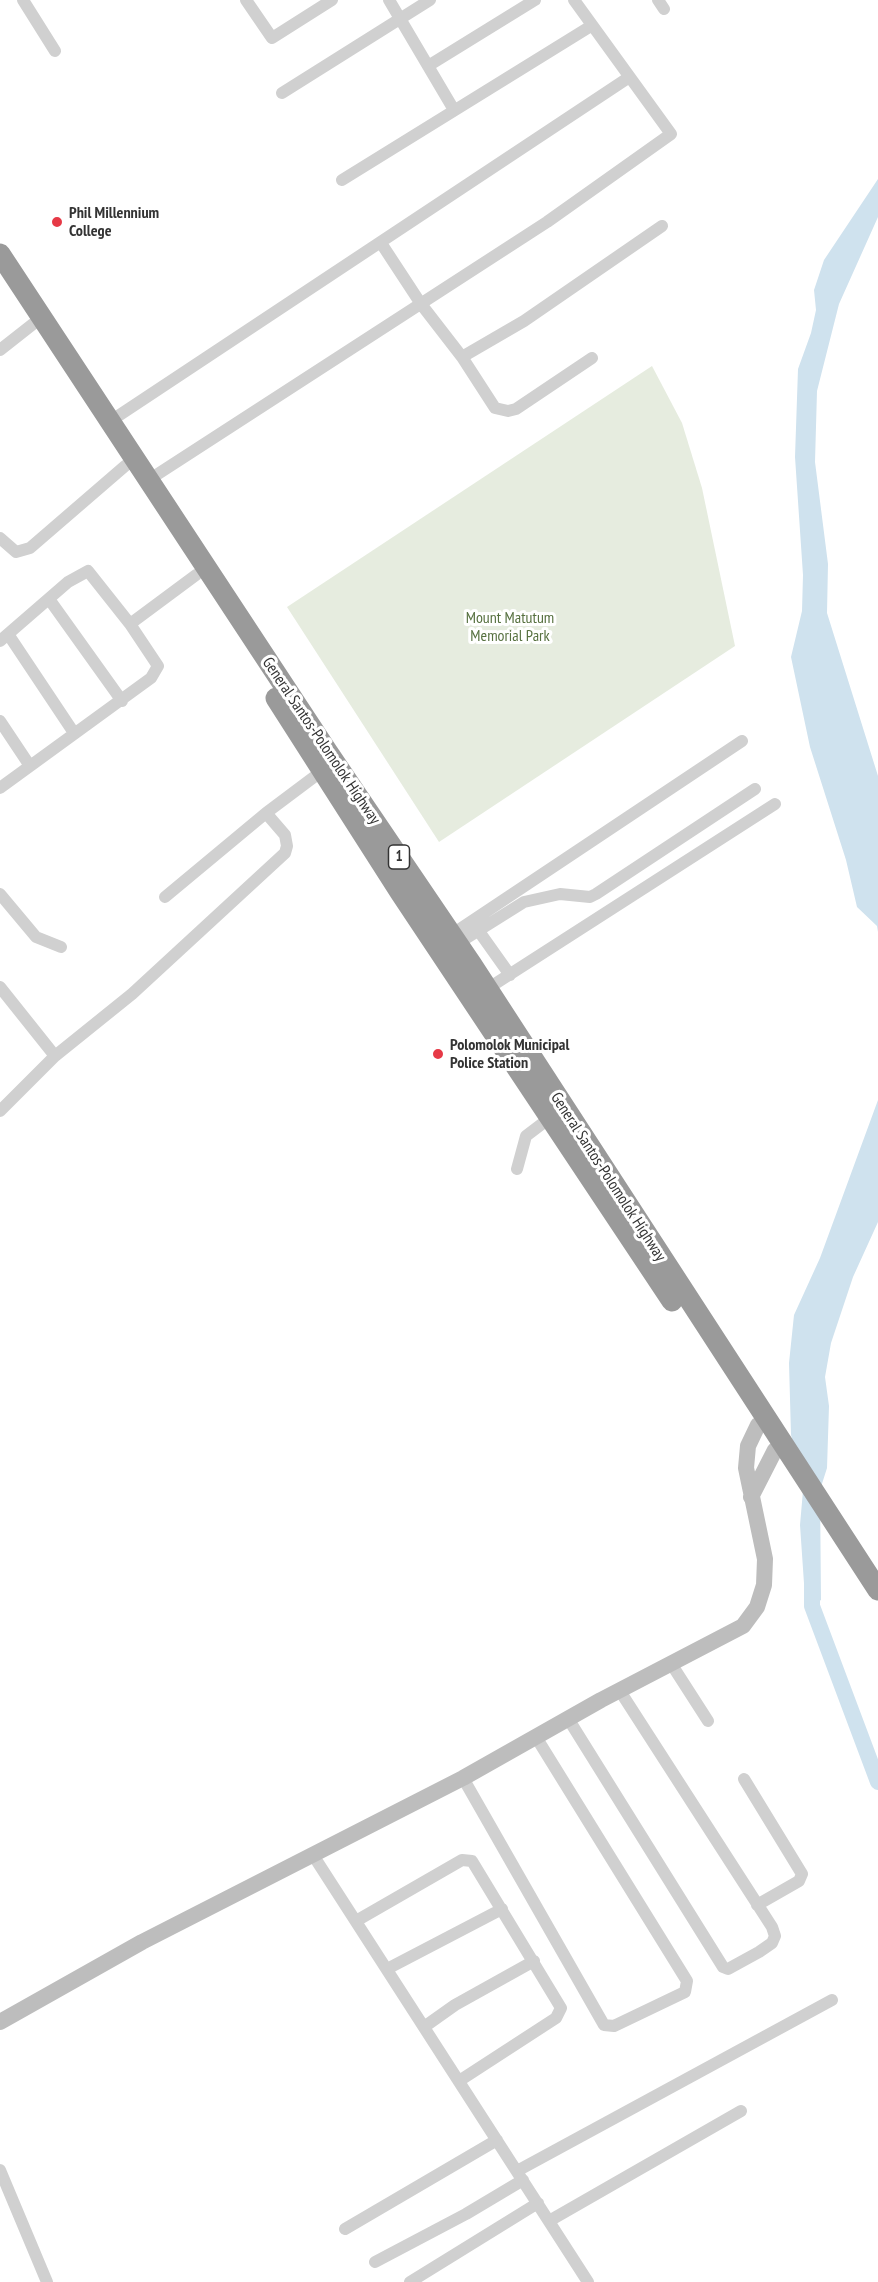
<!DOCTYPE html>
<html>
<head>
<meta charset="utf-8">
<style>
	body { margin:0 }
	canvas { display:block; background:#fff }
</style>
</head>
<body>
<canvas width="878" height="2282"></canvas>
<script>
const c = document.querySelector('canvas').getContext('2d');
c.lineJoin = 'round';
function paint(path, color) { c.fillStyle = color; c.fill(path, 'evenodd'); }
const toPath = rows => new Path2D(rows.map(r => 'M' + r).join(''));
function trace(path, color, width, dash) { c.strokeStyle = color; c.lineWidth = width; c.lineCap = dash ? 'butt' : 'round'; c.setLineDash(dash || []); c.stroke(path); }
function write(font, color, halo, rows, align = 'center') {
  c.font = font + ' "PT Sans Narrow",sans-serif'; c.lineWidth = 6; c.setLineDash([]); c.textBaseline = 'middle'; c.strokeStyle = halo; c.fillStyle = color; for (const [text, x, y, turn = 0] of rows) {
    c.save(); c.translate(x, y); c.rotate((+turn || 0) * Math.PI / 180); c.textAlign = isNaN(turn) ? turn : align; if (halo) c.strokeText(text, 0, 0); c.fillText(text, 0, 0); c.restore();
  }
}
const green = toPath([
	[652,366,682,423,702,488,735,646,439,842,287,607]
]);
const water = toPath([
	[878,179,878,217,839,304,817,391,815,462,828,564,827,613,878,776,878,932,877,926,857,907,846,860,810,747,791,657,802,611,803,575,795,457,798,369,811,333,816,310,814,290,824,260],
	[878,1100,878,1222,853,1277,831,1343,825,1377,829,1406,827,1468,820,1490,821,1600,812,1606,805,1598,800,1525,804,1479,791,1435,789,1363,794,1315,820,1258]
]);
const river = toPath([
	[812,1585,812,1606,878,1782]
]);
const street = toPath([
	[23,0,55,51],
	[246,0,272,38,332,0],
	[389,0,454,110],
	[658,0,664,9],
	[428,66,535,0],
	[282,93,430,0],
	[342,180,591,26],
	[381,243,421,304,462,357,524,321,662,226],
	[0,350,33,324],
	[462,357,495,408,508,411,516,409,592,358],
	[109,422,628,78],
	[147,481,547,222,671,134,574,0],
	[0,538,16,552,30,548,125,466],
	[49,599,122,701],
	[130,624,196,575],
	[8,634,74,733],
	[0,641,68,582,88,571,130,624,158,666,151,678,0,788],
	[0,721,30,766],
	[0,894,36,937,61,947],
	[165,897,266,813,322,771],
	[478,930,510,975],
	[451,935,742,741],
	[457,944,524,902,560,894,590,897,596,894,755,789],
	[0,987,55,1056],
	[487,989,775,804],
	[0,1111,55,1056,132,994,285,853,287,846,285,835,266,813],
	[517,1169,526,1136,551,1117],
	[672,1665,708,1721],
	[569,1720,723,1967,728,1969,759,1952,772,1943,775,1936,772,1927,620,1691],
	[463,1778,604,2025,614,2026,685,1992,687,1981,536,1737],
	[744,1779,802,1874,799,1881,757,1905],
	[313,1855,588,2282],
	[356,1921,462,1860,472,1861,561,2008,556,2018,459,2081],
	[387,1969,502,1909],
	[424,2027,455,2005,534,1961],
	[0,2170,47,2282],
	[517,2171,832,2000],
	[549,2221,741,2111],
	[345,2229,497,2140],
	[375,2262,466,2214,523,2180],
	[410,2282,538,2203]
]);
const secondary = toPath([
	[751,1497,775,1450],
	[0,2022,142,1942,463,1778,601,1700,743,1626,757,1607,764,1585,765,1559,746,1468,748,1446,758,1425]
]);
const highway = toPath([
	[0,254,327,751,472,965,878,1590],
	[276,698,400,892,672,1301]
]);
const markers = [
	[57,222,6,"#e63946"],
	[438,1054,6,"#e63946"]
];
const shields = [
	[399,857,21]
];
const shieldNames = [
	["1",399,857]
];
const poiNames = [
	["Phil Millennium",69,213],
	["College",69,231],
	["Polomolok Municipal",450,1045],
	["Police Station",450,1063]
];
const parkNames = [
	["Mount Matutum",510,618],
	["Memorial Park",510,636]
];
const streetNames = [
	["General Santos-Polomolok Highway",321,741,56],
	["General Santos-Polomolok Highway",608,1177,57]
];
paint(green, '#e6ecdf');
paint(water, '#cfe2ee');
trace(river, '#cfe2ee', 16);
trace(street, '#d0d0d0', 12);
trace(secondary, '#bdbdbd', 16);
trace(highway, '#9a9a9a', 21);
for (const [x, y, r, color] of markers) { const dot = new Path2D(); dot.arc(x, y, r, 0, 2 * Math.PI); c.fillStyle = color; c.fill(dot); trace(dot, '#fff', 2); }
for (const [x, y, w] of shields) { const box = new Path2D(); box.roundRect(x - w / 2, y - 12, w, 24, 4.5); c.fillStyle = '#fff'; c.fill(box); trace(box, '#333', 1.5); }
write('bold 15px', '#333', null, shieldNames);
write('bold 16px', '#333', '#fff', poiNames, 'left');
write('16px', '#56703f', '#fff', parkNames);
write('16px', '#333', '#fff', streetNames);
</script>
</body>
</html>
